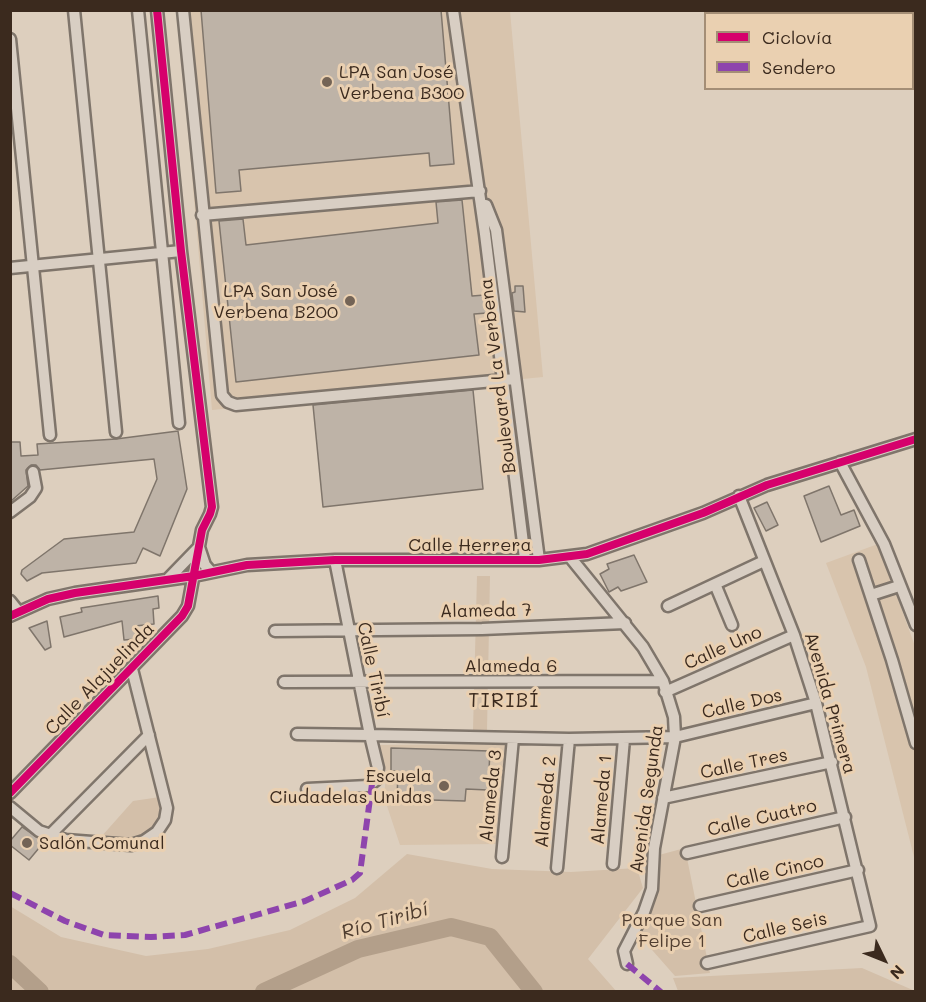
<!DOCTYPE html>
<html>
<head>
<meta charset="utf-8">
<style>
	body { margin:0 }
	#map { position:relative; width:926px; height:1002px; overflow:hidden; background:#ddcfbe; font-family:Mali,sans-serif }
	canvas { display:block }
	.frame { position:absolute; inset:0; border:12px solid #3b2a1e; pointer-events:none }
	.legend { position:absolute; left:704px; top:12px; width:210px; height:78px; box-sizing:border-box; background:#ead0b1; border:2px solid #a48e76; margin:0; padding:8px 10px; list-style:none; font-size:18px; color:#3b2a1e }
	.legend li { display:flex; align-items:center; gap:12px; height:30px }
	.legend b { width:30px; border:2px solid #a48e76 }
	.north { position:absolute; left:854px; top:930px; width:60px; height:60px; -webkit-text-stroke:4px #ead0b1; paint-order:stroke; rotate:133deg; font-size:16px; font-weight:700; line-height:24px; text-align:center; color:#3b2a1e }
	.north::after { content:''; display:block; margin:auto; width:21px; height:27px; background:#3b2a1e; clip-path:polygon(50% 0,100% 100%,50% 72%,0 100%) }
</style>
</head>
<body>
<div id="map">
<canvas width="926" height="1002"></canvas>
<div class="frame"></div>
<ul class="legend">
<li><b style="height:8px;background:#d6006c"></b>Ciclovía</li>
<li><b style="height:8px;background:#8e44ad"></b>Sendero</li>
</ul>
<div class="north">N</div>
</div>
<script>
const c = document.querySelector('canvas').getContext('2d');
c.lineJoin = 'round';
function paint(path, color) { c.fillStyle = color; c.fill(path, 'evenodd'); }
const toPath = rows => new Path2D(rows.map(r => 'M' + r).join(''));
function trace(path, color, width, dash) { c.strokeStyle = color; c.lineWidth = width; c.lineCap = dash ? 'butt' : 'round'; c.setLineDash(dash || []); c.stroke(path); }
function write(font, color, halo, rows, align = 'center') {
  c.font = font + ' Mali,sans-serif'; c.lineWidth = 6; c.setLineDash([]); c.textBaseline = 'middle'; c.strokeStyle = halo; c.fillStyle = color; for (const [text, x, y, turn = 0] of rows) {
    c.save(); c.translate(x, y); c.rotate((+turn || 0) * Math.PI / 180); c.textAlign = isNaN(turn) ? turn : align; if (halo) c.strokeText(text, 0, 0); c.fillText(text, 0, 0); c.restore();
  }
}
const built = toPath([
	[178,11,510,11,543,377,212,410],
	[878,544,916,649,915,861,866,667,826,563],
	[508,744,497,844,400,845,384,797,386,775,379,745]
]);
const green = toPath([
	[477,576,490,576,487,730,473,730],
	[160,797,160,817,151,832,134,839,101,837,133,801],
	[685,848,710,973,675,976,638,934,651,908,657,884,659,855],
	[407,854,492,869,571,872,637,868,643,888,588,959,617,992,11,991,10,906,61,937,146,956,208,949,290,930,355,898],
	[862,968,915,991,678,991,673,978]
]);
const river = toPath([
	[10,964,40,992],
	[264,992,358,949,451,927,490,937,534,992]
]);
const building = toPath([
	[201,10,441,10,454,164,430,166,429,153,239,170,241,191,216,193,201,10],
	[462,200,472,296,485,295,487,313,474,314,479,355,236,382,219,221,243,219,246,245,438,223,436,202,462,200],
	[515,286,523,286,525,312,514,311,512,293,515,292,515,286],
	[473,390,483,489,323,507,313,405,473,390],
	[178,431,187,489,160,556,143,548,136,563,42,573,27,581,21,574,22,570,64,539,134,532,157,479,154,459,40,470,36,465,31,465,26,470,28,486,10,502,10,442,20,442,21,456,38,455,37,444,116,439,178,431],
	[829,486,841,515,854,510,860,526,821,542,804,496,829,486],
	[767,502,778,525,766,531,754,508,767,502],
	[634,555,647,582,621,591,618,587,609,592,600,574,609,569,607,564,634,555],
	[158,596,159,608,153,609,154,624,135,626,136,639,124,640,122,621,64,637,60,617,82,612,81,608,158,596],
	[47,621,51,647,45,650,29,628,47,621],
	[391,748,490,751,488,790,466,789,465,801,397,799,398,771,391,771,391,748],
	[22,827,44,842,29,860,10,845,10,841,22,827]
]);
const minor = toPath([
	[74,10,116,432],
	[138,10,179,423],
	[183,10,222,395,228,402,236,405,515,379],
	[453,10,485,234,525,559],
	[10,39,50,435],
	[486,205,496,230,539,560],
	[202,215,480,191],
	[10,268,181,251],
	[840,462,884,544,916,625],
	[10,512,30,497,36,488,33,472],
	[570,557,643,647,663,681,674,717,675,737,654,848,652,889,644,912,624,951,627,964],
	[335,560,370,735,569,739,675,737,816,703],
	[859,560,892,660,916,743],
	[168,579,199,547,205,565,211,572],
	[715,584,732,625],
	[871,595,899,586],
	[10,601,18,611],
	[668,606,764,561],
	[10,616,48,599,75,593,194,576,247,565,335,560,539,560,587,554,703,513,767,485,916,439],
	[275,631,482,629,625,623],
	[284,682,663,681],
	[665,692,794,635],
	[297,734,370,735,378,768,376,780,368,786,307,789],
	[10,793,182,616,188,606,202,530,210,514,212,507,181,251,157,10],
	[663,798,832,762],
	[10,807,39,831,66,840,131,845,144,841,157,832,165,820,167,808,132,669],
	[49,836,149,735],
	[687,853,845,817],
	[502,857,513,738],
	[613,864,624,739],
	[557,868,569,739],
	[700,906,858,870],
	[707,963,870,926,816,703,794,635,739,496]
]);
const quiet = toPath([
	[10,893,65,921,104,935,151,937,185,935,305,901,352,880,360,873,372,784],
	[627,964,661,992]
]);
const cycleway = toPath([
	[10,616,48,599,75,593,194,576,247,565,335,560,539,560,587,554,703,513,767,485,916,439],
	[10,793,182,616,188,606,202,530,210,514,212,507,181,251,157,10]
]);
const markers = [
	[327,82,6,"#746456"],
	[350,301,6,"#746456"],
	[444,786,6,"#746456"],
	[27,843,6,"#746456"]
];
const poiNames = [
	["LPA San José",339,72],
	["Verbena B300",339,93],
	["LPA San José",338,291,"right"],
	["Verbena B200",338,312,"right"],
	["Escuela",432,776,"right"],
	["Ciudadelas Unidas",432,797,"right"],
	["Salón Comunal",39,843]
];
const streetNames = [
	["Boulevard La Verbena",498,376,-97],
	["Calle Herrera",470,545],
	["Alameda 7",486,611,-1],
	["Calle Uno",723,648,-24],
	["Alameda 6",511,666],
	["Calle Tiribí",373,670,78],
	["Calle Alajuelinda",100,679,-46],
	["Avenida Primera",830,703,74],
	["Calle Dos",742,704,-13],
	["Calle Tres",744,764,-12],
	["Alameda 3",491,796,-84],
	["Avenida Segunda",647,799,-82],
	["Alameda 1",602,800,-85],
	["Alameda 2",546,802,-85],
	["Calle Cuatro",762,818,-13],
	["Calle Cinco",775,872,-13],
	["Calle Seis",785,928,-13]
];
const parkNames = [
	["Parque San",672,920],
	["Felipe 1",672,941]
];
const neighbourhoodNames = [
	["TIRIBÍ",504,701]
];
const waterNames = [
	["Río Tiribí",385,921,-16]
];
paint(built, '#d8c4ad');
paint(green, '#d3bfa9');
trace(river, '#b39f8a', 18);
paint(building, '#beb3a7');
trace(building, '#7f756b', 1.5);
trace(minor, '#7f756b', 15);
trace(minor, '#d8cec3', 10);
trace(quiet, '#8e44ad', 6, [12, 6]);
trace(cycleway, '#d6006c', 8);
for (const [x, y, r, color] of markers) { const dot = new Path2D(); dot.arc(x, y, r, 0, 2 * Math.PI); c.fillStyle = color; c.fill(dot); trace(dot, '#ead0b1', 2); }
write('18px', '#3b2a1e', '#ead0b1', poiNames, 'left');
write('18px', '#3b2a1e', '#ead0b1', streetNames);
write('18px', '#513e30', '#ead0b1', parkNames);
c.letterSpacing = '1.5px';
write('20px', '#3b2a1e', '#ead0b1', neighbourhoodNames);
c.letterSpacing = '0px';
write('italic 20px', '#4f3d2f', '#ead0b1', waterNames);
</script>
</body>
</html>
